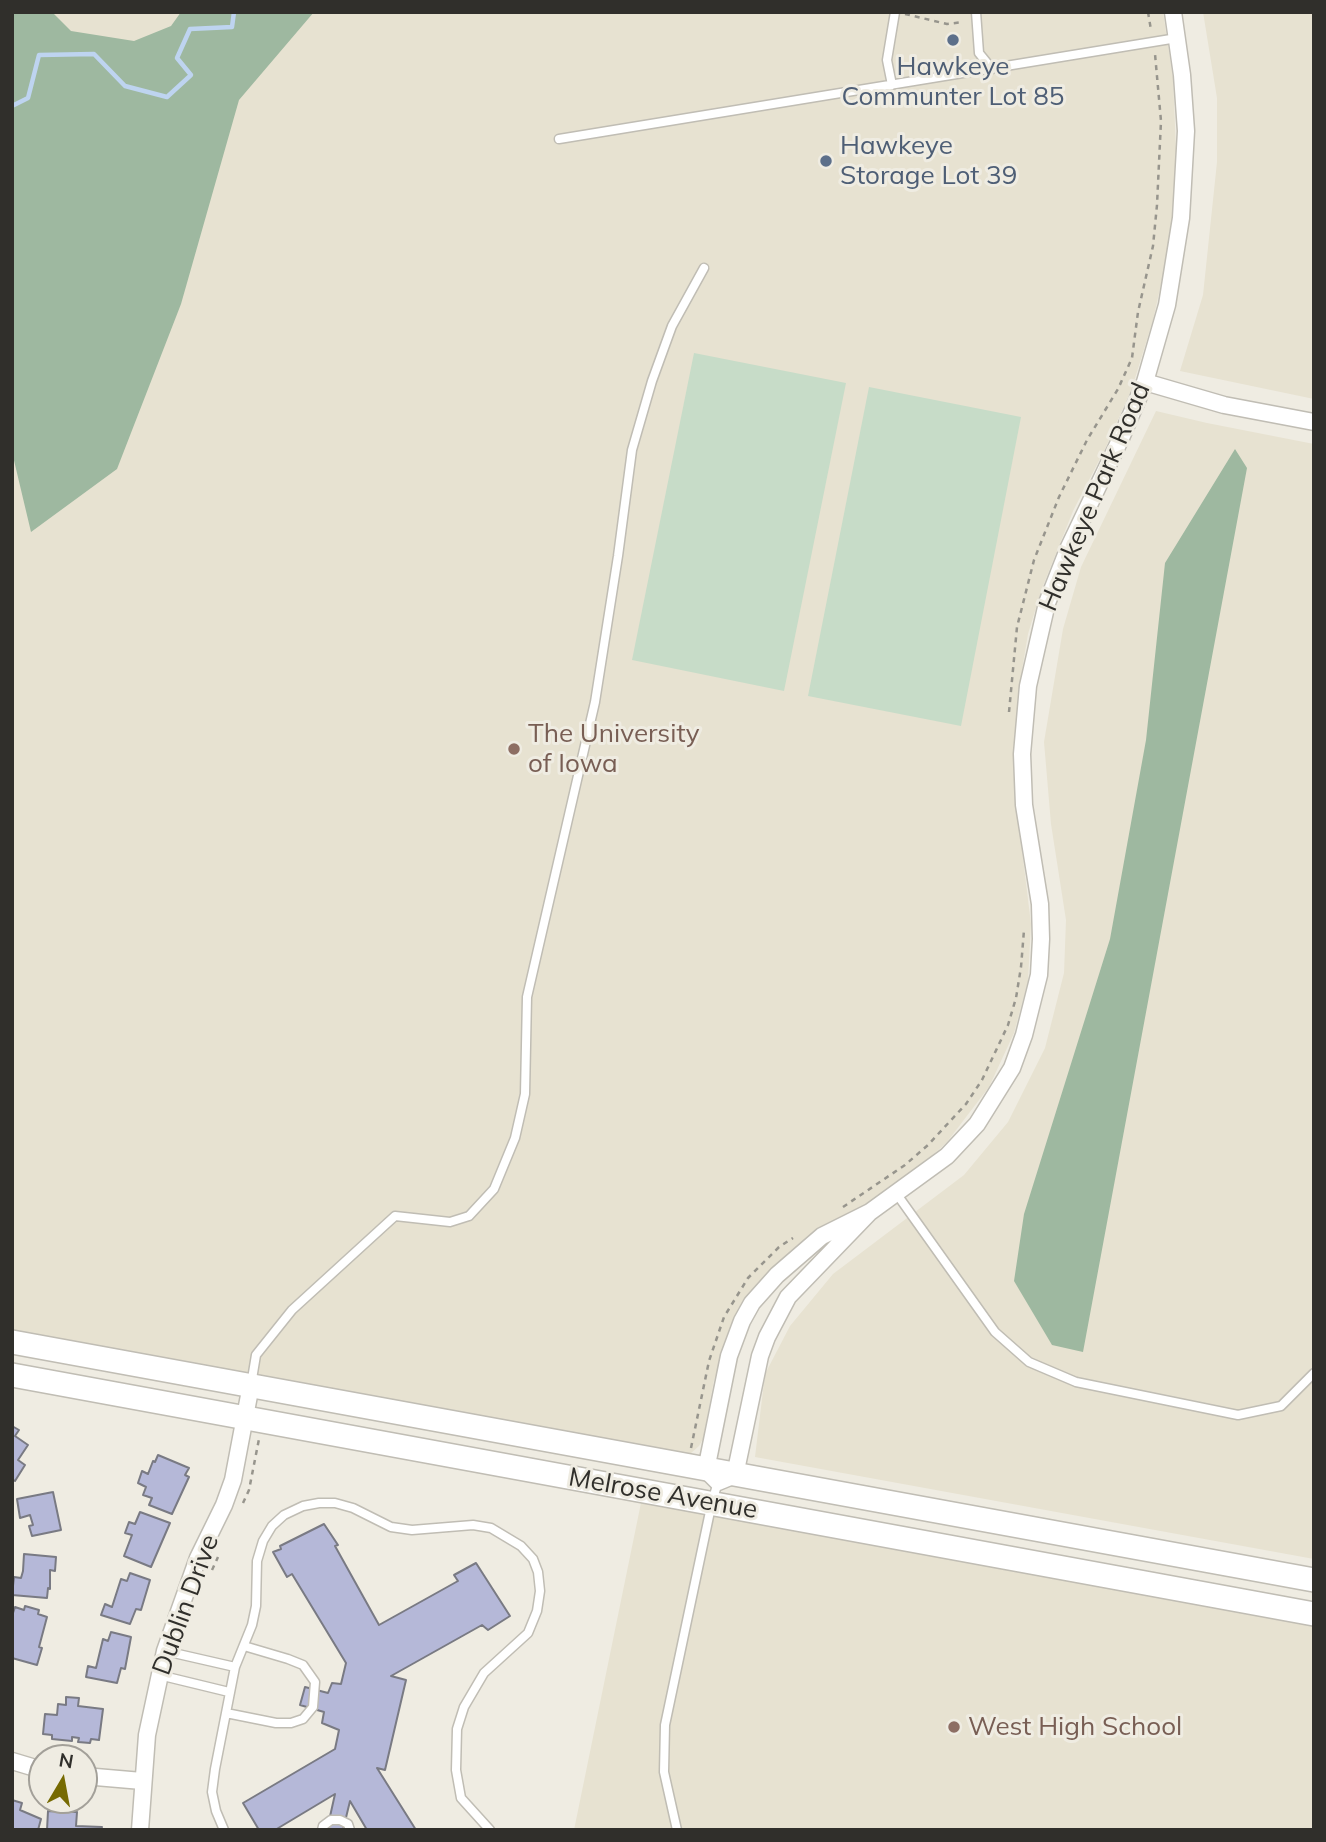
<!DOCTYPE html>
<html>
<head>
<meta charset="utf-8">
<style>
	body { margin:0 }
	#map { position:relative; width:1326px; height:1842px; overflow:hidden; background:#efece2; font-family:Mulish,sans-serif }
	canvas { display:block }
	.frame { position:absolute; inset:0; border:14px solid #302f2b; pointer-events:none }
	.north { position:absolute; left:28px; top:1744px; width:70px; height:70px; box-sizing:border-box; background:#efece2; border:2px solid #a3a099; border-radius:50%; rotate:10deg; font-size:19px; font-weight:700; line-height:28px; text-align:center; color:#302f2b }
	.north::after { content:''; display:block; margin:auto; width:24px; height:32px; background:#766a02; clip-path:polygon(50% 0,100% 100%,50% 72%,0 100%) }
</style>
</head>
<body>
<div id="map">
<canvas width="1326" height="1842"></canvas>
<div class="frame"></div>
<div class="north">N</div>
</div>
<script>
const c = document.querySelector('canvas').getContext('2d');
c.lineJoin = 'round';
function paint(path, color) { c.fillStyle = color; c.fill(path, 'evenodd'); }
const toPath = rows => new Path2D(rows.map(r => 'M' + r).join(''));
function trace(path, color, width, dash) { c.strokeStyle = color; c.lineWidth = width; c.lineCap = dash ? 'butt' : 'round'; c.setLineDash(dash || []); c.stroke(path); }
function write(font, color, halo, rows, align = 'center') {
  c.font = font + ' Mulish,sans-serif'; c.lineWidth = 6; c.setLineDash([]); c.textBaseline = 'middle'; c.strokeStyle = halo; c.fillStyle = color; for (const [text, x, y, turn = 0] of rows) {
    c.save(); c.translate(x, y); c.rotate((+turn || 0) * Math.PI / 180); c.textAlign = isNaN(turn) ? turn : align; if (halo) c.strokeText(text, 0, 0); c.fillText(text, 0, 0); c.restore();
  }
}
const built = toPath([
	[12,12,1163,12,1173,78,1176,150,1173,212,1163,275,1153,320,1132,388,1105,449,1073,511,1041,591,1028,634,1018,694,1014,769,1017,809,1031,924,1028,981,1014,1033,989,1087,947,1142,920,1167,892,1187,797,1252,731,1331,714,1380,703,1439,699,1446,690,1454,685,1456,12,1334],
	[1203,12,1314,12,1314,399,1180,371,1203,295,1217,162,1217,98],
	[1156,411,1207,423,1314,444,1314,1559,755,1457,765,1374,790,1326,833,1274,964,1175,1008,1122,1045,1048,1064,973,1066,920,1051,824,1044,742,1063,629,1081,567],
	[642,1498,1314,1624,1314,1830,574,1830]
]);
const green = toPath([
	[694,353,846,383,784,691,632,660],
	[869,387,1021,417,961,726,808,696]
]);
const forest = toPath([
	[12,12,52,12,71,31,134,41,171,26,181,12,314,12,239,100,181,304,117,469,31,532,12,452],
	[1235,449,1247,468,1083,1352,1052,1345,1014,1281,1024,1214,1110,939,1146,740,1165,563]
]);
const stream = toPath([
	[12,106,28,98,39,55,94,54,125,86,167,97,191,75,177,58,190,29,232,27,234,12]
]);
const building = toPath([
	[12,1426,19,1430,15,1436,28,1445,18,1460,25,1465,15,1481,12,1479,12,1426],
	[158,1455,189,1468,185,1475,189,1477,172,1514,149,1505,152,1498,143,1495,146,1487,138,1483,142,1471,148,1474,153,1461,155,1462,158,1455],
	[53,1492,61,1530,32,1536,29,1526,33,1525,30,1515,20,1518,17,1499,53,1492],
	[140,1512,170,1523,151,1567,124,1556,132,1535,125,1533,129,1522,135,1524,140,1512],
	[324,1524,338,1545,335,1546,379,1625,458,1581,454,1575,476,1563,510,1616,488,1630,482,1625,391,1676,406,1680,385,1770,377,1768,416,1830,367,1830,350,1801,343,1830,327,1830,335,1794,275,1830,259,1830,243,1803,335,1749,339,1730,322,1723,324,1712,300,1705,305,1687,328,1693,332,1683,341,1684,346,1663,292,1574,287,1577,273,1552,281,1549,280,1546,324,1524],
	[24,1554,56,1557,55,1571,50,1570,50,1589,48,1588,47,1598,12,1595,14,1577,21,1578,23,1571,24,1554],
	[130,1573,150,1580,141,1610,136,1609,130,1624,101,1615,105,1604,112,1607,121,1579,127,1581,130,1573],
	[25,1606,39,1610,38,1614,47,1617,39,1647,42,1648,37,1665,12,1658,12,1616,15,1607,24,1610,25,1606],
	[111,1632,131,1637,125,1669,121,1668,117,1683,86,1677,88,1666,96,1668,103,1639,108,1641,111,1632],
	[66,1697,79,1698,78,1706,103,1709,99,1740,91,1739,90,1743,78,1742,79,1738,72,1737,72,1741,52,1739,52,1735,43,1734,45,1714,57,1715,58,1704,66,1705,66,1697],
	[12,1800,22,1803,20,1810,41,1819,38,1830,12,1830,12,1800],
	[48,1811,77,1812,76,1826,102,1827,101,1830,47,1830,48,1811]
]);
const path = toPath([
	[1148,12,1151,30],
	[905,14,947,24,963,22],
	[1009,712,1017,627,1034,560,1059,497,1087,440,1118,389,1132,358,1138,312,1153,246,1157,205,1161,121,1155,54],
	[843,1207,905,1165,928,1145,966,1104,982,1080,1008,1025,1016,998,1021,967,1024,930],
	[691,1448,709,1361,724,1317,748,1278,779,1247,793,1238],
	[243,1503,249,1490,259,1439],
	[212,1570,218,1557]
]);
const service = toPath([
	[976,12,979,53,992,69],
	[892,85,887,60,895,12],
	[559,139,1177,38],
	[896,1193,995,1332,1029,1362,1076,1382,1238,1415,1281,1406,1314,1373],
	[251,1385,256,1355,292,1310,395,1216,450,1222,469,1216,494,1189,515,1138,525,1094,527,997,595,702,618,556,632,450,652,381,672,326,704,268],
	[165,1651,235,1667],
	[159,1675,229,1692],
	[226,1713,276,1723,291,1723,303,1719,313,1707,315,1682,303,1665,288,1659,244,1646],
	[224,1830,216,1811,212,1792,215,1769,235,1667,252,1625,256,1606,257,1561,263,1541,272,1526,284,1515,303,1506,319,1503,335,1503,353,1508,391,1527,412,1530,473,1525,491,1528,521,1546,533,1559,538,1572,540,1591,537,1611,528,1633,484,1673,464,1707,457,1729,456,1770,461,1798,490,1830],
	[322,1830,323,1826,331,1820,340,1820,348,1824,350,1830],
	[677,1830,664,1772,665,1725,712,1502,718,1482]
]);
const minor = toPath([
	[1145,382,1224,405,1314,422],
	[870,1212,822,1236,777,1275,752,1303,742,1321,729,1356,706,1470,718,1482,735,1475,760,1356,767,1337,788,1297,870,1212,947,1156,977,1124,1012,1068,1024,1035,1039,975,1041,939,1040,904,1024,805,1022,754,1028,686,1047,603,1069,547,1121,438,1145,382,1167,305,1181,218,1186,131,1182,75,1173,12],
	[12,1761,42,1770],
	[84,1776,142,1781],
	[140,1830,147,1735,165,1651,198,1558,224,1505,233,1480,251,1385]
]);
const secondary = toPath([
	[12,1342,1314,1580],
	[12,1375,1314,1614]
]);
const markers = [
	[953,40,7,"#5c6f8a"],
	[826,161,7,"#5c6f8a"],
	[514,749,7,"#8d6e63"],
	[954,1727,7,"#8d6e63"]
];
const serviceNames = [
	["Hawkeye",953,67],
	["Communter Lot 85",953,97],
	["Hawkeye",840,146,"left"],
	["Storage Lot 39",840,176,"left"]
];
const streetNames = [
	["Hawkeye Park Road",1095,497,-67],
	["Melrose Avenue",663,1494,10],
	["Dublin Drive",186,1605,-70]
];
const educationNames = [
	["The University",528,734],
	["of Iowa",528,764],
	["West High School",968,1727]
];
paint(built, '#e7e2d1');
paint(green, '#c7dcc8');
paint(forest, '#9eb8a0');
trace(stream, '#bed4f0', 4.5);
paint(building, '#b5b8d8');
trace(building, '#797a83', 2);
trace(service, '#c0bdb4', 11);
trace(minor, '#c0bdb4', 19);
trace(secondary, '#c0bdb4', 26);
trace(path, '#97958d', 2.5, [5, 5]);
trace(service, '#fff', 8);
trace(minor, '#fff', 16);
trace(secondary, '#fff', 23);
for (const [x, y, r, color] of markers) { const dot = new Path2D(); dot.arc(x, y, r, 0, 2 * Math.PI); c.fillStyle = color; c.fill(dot); trace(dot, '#efece2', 2.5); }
write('26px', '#4e5e75', '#efece2', serviceNames);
write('26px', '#302f2b', '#efece2', streetNames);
write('26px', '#785e54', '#efece2', educationNames, 'left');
</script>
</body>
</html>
